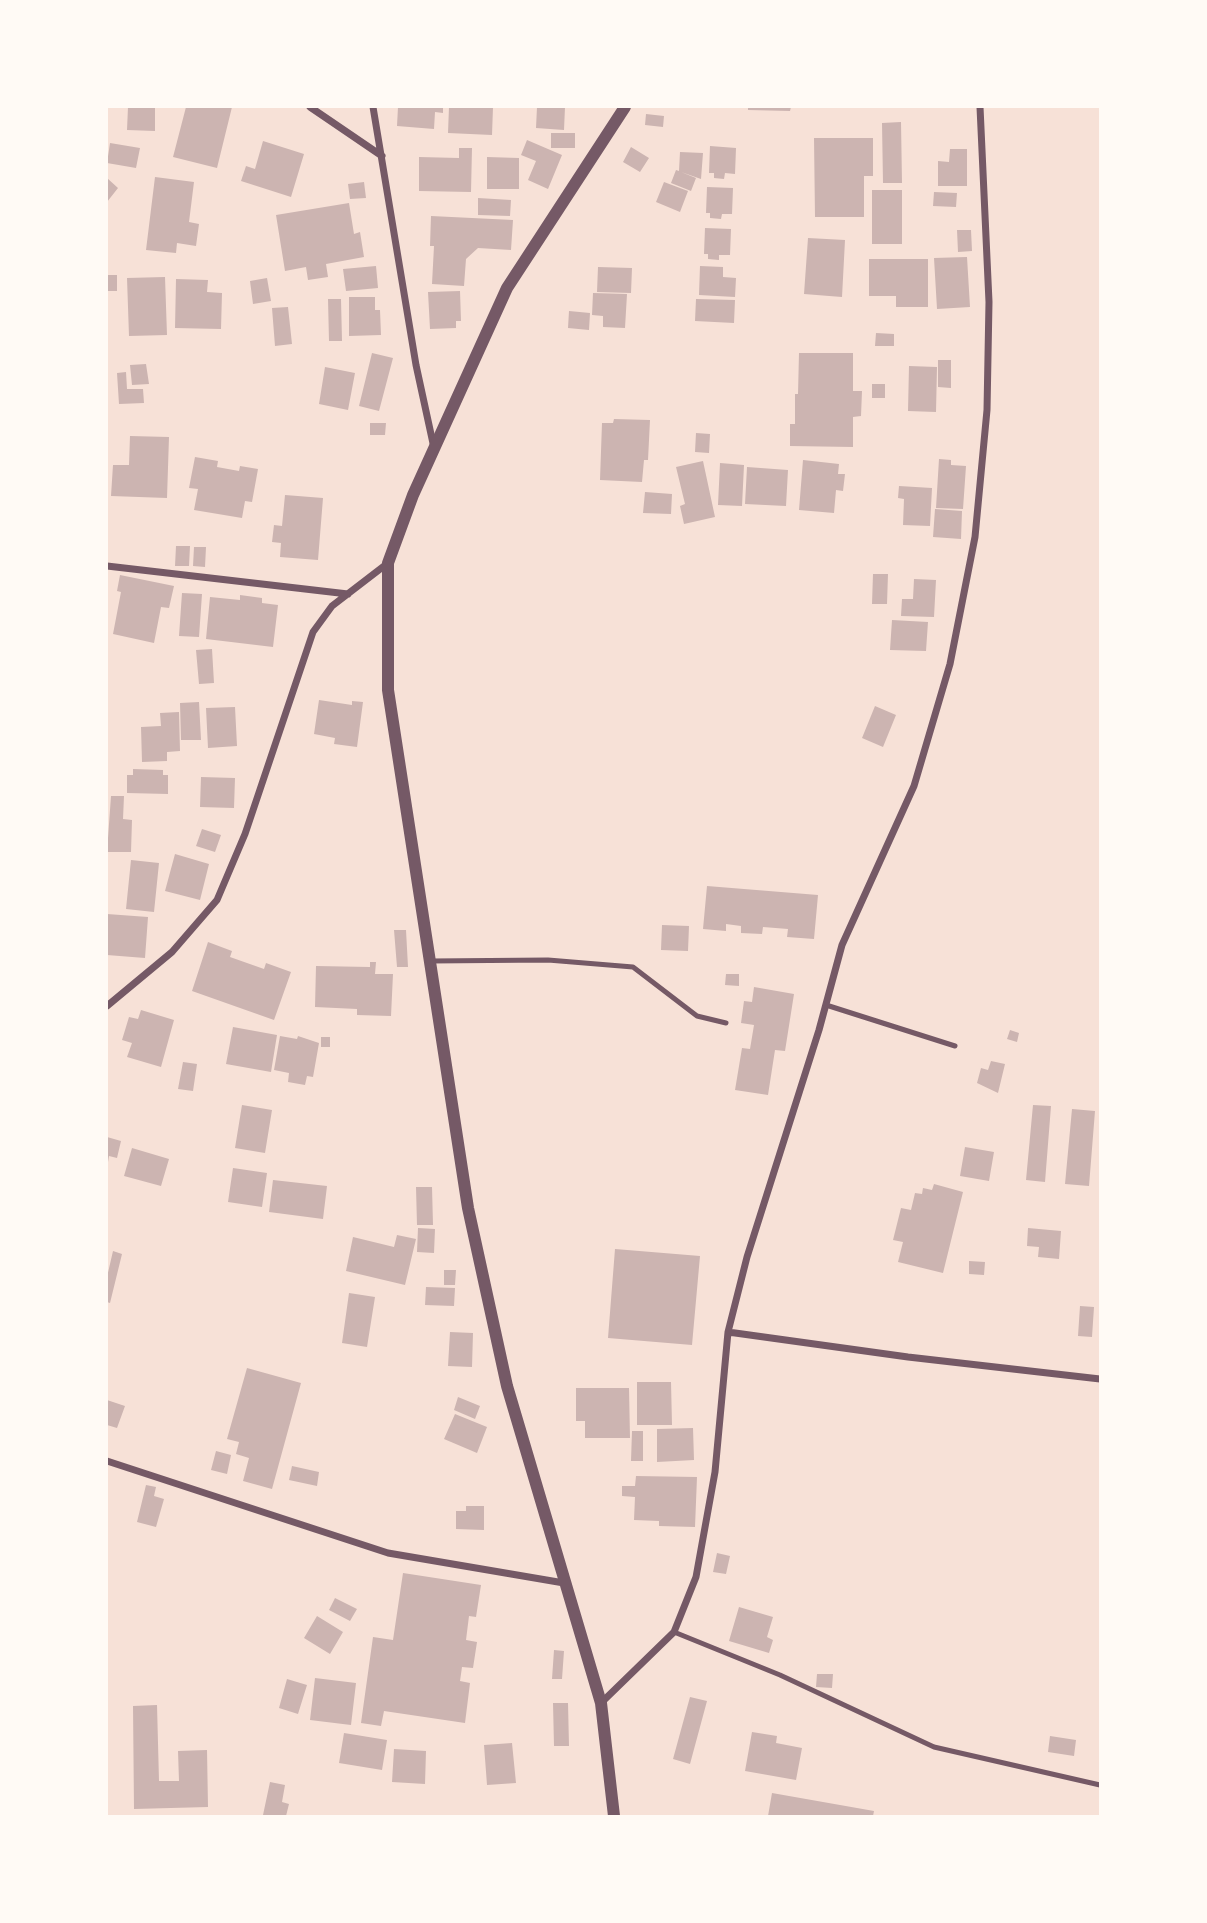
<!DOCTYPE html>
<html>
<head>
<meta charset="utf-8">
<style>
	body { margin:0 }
	#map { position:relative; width:1207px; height:1923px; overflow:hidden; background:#f7e1d7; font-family:Poppins,sans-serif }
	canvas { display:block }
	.frame { position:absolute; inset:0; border:108px solid #fffaf5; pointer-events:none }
</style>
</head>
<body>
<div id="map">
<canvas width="1207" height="1923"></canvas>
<div class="frame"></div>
</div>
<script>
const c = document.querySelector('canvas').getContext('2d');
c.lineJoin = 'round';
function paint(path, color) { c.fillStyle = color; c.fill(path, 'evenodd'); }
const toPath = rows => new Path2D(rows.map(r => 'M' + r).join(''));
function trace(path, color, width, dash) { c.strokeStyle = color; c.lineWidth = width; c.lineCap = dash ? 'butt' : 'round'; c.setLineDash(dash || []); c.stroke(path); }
const building = toPath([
	[128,107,155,107,155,131,127,130],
	[186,107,232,107,217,168,173,157],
	[398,107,443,107,443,113,435,112,434,129,397,126],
	[449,107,493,107,492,135,448,133],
	[537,107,565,107,564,130,536,128],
	[748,107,791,107,790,111,748,110],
	[646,114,664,116,663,127,645,125],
	[901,122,902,183,883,183,882,123],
	[551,133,575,133,575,148,551,148],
	[814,138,873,138,873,176,864,176,864,217,815,217],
	[527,140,562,155,548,189,528,180,536,161,521,155],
	[263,141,304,154,291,197,241,181,246,166,255,169],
	[110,143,140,148,136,168,107,163],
	[710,146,736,148,735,174,725,173,724,179,714,178,714,173,709,173],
	[631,147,649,158,640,172,623,162],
	[459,148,472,148,471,192,419,191,419,157,459,158],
	[950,149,967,149,967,186,938,186,938,161,949,162],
	[680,152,703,153,701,179,681,172,696,178,691,191,671,183,676,170,679,171],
	[487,157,519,158,519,189,487,189],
	[155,177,194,182,189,222,199,224,196,246,177,243,176,253,146,250],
	[107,178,118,188,107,202],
	[364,182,366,198,350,199,348,184],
	[664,182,688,191,680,212,656,202],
	[707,187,733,188,732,214,722,214,721,219,710,218,710,213,706,213],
	[872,190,902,190,902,244,872,244],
	[934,192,957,193,956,207,933,206],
	[478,198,511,200,510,216,478,215],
	[349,203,354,234,360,232,364,257,326,264,328,277,308,280,306,267,285,271,276,215],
	[431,216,513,220,511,250,478,248,466,259,464,286,432,284,434,246,430,246],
	[705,228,731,229,730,255,719,255,719,260,708,259,708,254,704,254],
	[957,230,971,230,972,251,958,252],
	[808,238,845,240,842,297,804,294],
	[967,257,970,307,937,309,934,258],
	[869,259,928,259,928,307,896,307,896,296,869,296],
	[376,266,378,288,346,291,343,269],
	[700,266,723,267,723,277,736,278,735,297,699,295],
	[598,267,632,268,631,293,597,292],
	[107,275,117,275,117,291,107,291],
	[165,277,167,335,129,336,127,278],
	[267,278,271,301,253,304,250,281],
	[176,279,208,280,207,292,222,293,221,329,175,328],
	[460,291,461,321,456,321,456,328,430,329,428,292],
	[593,293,627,294,625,328,603,327,603,316,592,315],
	[349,297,375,297,375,310,380,310,381,335,349,336],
	[328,299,341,299,342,341,329,341],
	[696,299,735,300,734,323,695,321],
	[288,307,292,344,275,346,272,308],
	[569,311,590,313,589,330,568,328],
	[876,333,894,334,894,346,875,346],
	[372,353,393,358,379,411,359,406],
	[799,353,853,353,853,391,862,391,861,416,853,417,853,447,790,446,790,424,795,424,795,394,798,394],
	[938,360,951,360,951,388,938,387],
	[146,364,149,384,132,385,130,365],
	[909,366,937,367,936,412,908,411],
	[325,367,355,373,348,410,319,404],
	[126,372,127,389,143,389,144,403,119,404,117,373],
	[872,384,885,384,885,398,872,398],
	[614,419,650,420,648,460,644,460,642,482,600,480,602,423,613,423],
	[370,423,386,423,385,435,370,435],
	[696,433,710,434,709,453,695,452],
	[130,436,169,437,167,498,111,496,113,465,129,465],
	[195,457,218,461,217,467,239,471,240,466,258,469,252,502,245,501,242,518,194,510,198,489,189,488],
	[939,459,951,460,951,465,966,466,963,509,936,508],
	[803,460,839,464,838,474,845,474,843,491,836,490,834,513,799,510],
	[703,461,715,517,684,524,680,506,685,504,676,467],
	[720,463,744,465,742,506,718,505],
	[747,467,788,470,786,506,745,504],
	[899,486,932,488,930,526,903,525,904,499,898,498],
	[645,492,672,494,671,514,643,513],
	[285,495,323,498,318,560,280,557,281,543,272,542,274,525,282,526],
	[935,509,962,511,961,539,933,537],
	[176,546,190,546,189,566,175,566],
	[194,547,206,547,205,567,193,566],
	[873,574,888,574,887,604,872,604],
	[120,575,174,586,169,608,161,607,154,643,113,634,121,592,117,591],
	[914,579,936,580,934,617,901,616,902,599,913,599],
	[182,593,202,594,199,637,179,636],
	[240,595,262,598,262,603,278,605,273,647,206,639,210,597,240,600],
	[892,620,928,622,926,651,890,650],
	[212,649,214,683,199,684,196,650],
	[319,700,352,705,352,701,363,702,357,747,334,744,335,738,314,734],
	[199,702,201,740,181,740,180,703],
	[875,706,896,715,883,747,862,738],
	[235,707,237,746,208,748,206,708],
	[179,712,180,751,167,752,167,761,142,762,141,727,161,726,160,713],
	[133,769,163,770,163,775,168,775,168,794,127,793,127,775,133,775],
	[201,777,235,778,234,808,200,807],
	[111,796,124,796,123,819,132,820,131,852,107,852],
	[202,829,221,835,215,852,196,846],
	[175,854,209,864,200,900,165,891],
	[131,860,159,863,154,912,126,909],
	[707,886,818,895,814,939,787,937,788,929,763,927,762,934,741,933,741,926,726,924,726,931,703,929],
	[107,914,148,917,145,958,107,955],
	[662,925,689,926,688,951,661,950],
	[394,930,406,930,408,967,397,967],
	[208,942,232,951,230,957,264,969,266,963,291,972,274,1020,192,991],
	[370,962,376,962,375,974,393,974,391,1016,357,1015,357,1009,315,1007,316,966,370,967],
	[726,974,739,974,739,986,725,985],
	[754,987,794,994,785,1051,775,1050,768,1095,735,1090,742,1048,750,1049,754,1025,741,1023,744,1001,752,1002],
	[141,1010,174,1020,161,1067,127,1057,132,1043,122,1040,129,1017,138,1019],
	[233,1027,277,1035,271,1072,226,1064],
	[1010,1030,1019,1033,1017,1042,1007,1039],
	[280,1036,297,1039,298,1036,319,1043,313,1077,307,1076,305,1085,288,1082,289,1073,274,1070],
	[321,1037,330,1037,330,1047,321,1047],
	[991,1061,1005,1064,998,1093,977,1083,981,1068,988,1070],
	[183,1062,197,1064,193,1091,178,1089],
	[242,1105,272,1110,265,1153,235,1148],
	[1033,1105,1051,1106,1045,1182,1026,1180],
	[1072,1109,1095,1111,1089,1186,1065,1184],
	[107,1137,121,1141,117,1158,109,1156,108,1162],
	[965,1147,994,1152,989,1181,960,1176],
	[132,1148,169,1159,161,1186,124,1176],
	[233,1168,267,1173,262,1207,228,1202],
	[273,1180,327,1186,323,1219,269,1212],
	[934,1184,963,1192,943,1273,898,1262,903,1242,893,1240,901,1208,911,1210,915,1193,922,1194,923,1188,932,1190],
	[416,1187,432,1187,433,1225,417,1225],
	[418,1228,435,1229,434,1253,417,1252],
	[1028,1228,1061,1231,1059,1259,1038,1257,1039,1247,1027,1246],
	[397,1235,416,1239,405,1285,346,1271,353,1237,394,1247],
	[615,1249,700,1256,692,1345,608,1338],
	[113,1251,122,1254,110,1303,107,1302,107,1277],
	[969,1261,985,1262,984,1275,969,1274],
	[444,1270,456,1270,455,1285,444,1285],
	[426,1287,455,1288,454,1306,425,1305],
	[349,1293,375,1297,367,1347,342,1343],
	[1080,1306,1094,1307,1092,1337,1078,1336],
	[450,1332,473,1333,472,1367,448,1366],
	[247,1368,301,1383,272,1489,243,1481,249,1458,236,1454,239,1442,227,1439],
	[637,1382,671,1382,672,1425,637,1425],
	[576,1388,629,1388,630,1438,585,1438,585,1421,576,1421],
	[458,1397,480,1406,475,1419,454,1410],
	[107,1400,125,1406,117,1428,107,1425],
	[455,1414,487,1427,477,1453,444,1439],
	[693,1428,694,1460,657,1462,657,1429],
	[632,1431,643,1431,643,1461,631,1461],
	[216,1451,231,1455,227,1474,211,1470],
	[292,1466,319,1472,317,1486,289,1480],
	[636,1476,697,1477,695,1527,659,1526,659,1521,634,1520,635,1497,622,1496,622,1486,635,1486],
	[146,1485,156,1487,154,1496,164,1499,156,1527,137,1522],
	[466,1506,484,1506,484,1530,456,1529,456,1511,466,1511],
	[717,1553,730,1556,726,1574,713,1572],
	[403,1573,481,1585,476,1617,469,1616,466,1640,477,1642,473,1668,462,1667,460,1681,470,1683,465,1723,384,1711,381,1726,361,1723,373,1637,393,1640],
	[335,1598,357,1609,350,1621,329,1610],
	[739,1607,773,1617,767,1637,773,1640,769,1653,729,1641],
	[317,1616,343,1632,330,1654,304,1638],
	[554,1650,564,1651,562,1679,552,1679],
	[817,1674,833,1674,832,1688,816,1687],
	[315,1678,356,1683,351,1725,310,1720],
	[287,1679,307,1685,298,1714,279,1708],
	[690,1697,707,1701,690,1764,673,1759],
	[553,1703,568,1703,569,1746,554,1746],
	[157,1705,159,1781,179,1781,178,1751,207,1750,208,1807,134,1809,133,1706],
	[752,1732,777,1736,776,1743,802,1748,796,1780,745,1771],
	[344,1733,387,1740,382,1770,339,1763],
	[1050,1736,1076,1740,1074,1756,1048,1752],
	[512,1743,516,1783,487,1785,484,1745],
	[394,1749,426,1751,425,1784,392,1782],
	[270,1782,285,1785,282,1802,289,1804,286,1816,263,1815],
	[772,1793,874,1811,873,1816,768,1816]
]);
const service = toPath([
	[431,961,548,960,633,967,697,1016,726,1023],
	[826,1005,955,1046],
	[674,1632,780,1675,934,1747,1100,1785]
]);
const minor = toPath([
	[310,107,382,156],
	[373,107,416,365,434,448],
	[107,566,348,594],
	[107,1006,172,952,217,900,245,834,313,632,332,606,388,563],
	[728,1332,908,1357,1100,1379],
	[107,1461,388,1553,564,1583],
	[601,1703,674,1632,696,1577,715,1472,728,1332,747,1257,819,1030,842,945,914,786,950,664,975,537,987,410,989,302,980,107]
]);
const tertiary = toPath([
	[614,1816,601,1703,507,1386,468,1208,388,690,388,563,413,495,507,288,625,107]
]);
paint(building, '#ccb4b1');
trace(service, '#755966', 5);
trace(minor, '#755966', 7);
trace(tertiary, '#755966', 12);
</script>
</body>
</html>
